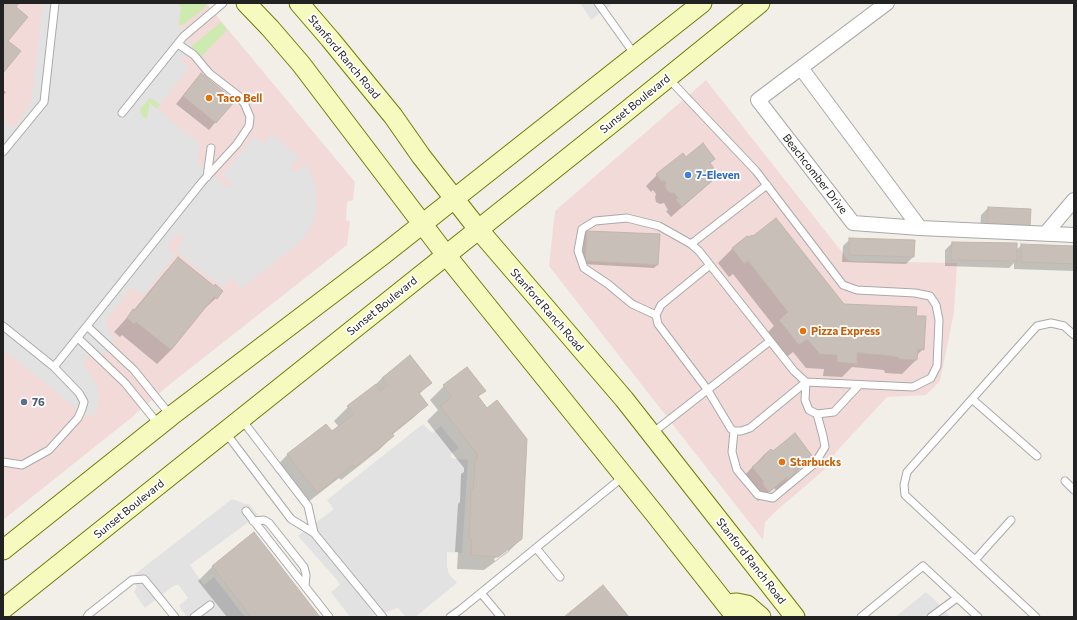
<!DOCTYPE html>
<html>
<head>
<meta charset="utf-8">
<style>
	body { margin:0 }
	#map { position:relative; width:1077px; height:620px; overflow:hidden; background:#f2efe9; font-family:Commissioner,sans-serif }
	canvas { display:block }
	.frame { position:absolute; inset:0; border:4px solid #222; pointer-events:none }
</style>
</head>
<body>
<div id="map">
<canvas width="1077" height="620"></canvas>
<div class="frame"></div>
</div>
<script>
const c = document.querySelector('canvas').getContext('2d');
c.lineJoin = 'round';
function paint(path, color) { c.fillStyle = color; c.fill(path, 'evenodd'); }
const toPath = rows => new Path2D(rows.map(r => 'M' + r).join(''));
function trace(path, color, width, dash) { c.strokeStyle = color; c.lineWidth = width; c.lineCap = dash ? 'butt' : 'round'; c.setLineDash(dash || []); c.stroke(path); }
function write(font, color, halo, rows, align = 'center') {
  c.font = font + ' Commissioner,sans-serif'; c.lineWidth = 3.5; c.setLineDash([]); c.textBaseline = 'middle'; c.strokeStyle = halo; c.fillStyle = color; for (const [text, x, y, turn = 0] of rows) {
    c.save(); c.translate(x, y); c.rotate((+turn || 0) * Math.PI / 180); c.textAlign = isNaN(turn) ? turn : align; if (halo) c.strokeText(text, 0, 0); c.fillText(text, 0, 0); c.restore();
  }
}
const commercial = toPath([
	[3,3,206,3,355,182,353,200,347,202,346,220,350,222,347,245,169,385,131,418,3,520],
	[706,80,849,261,957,263,954,312,940,381,926,395,887,397,836,452,824,470,776,511,765,522,763,540,549,266,555,211]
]);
const grass = toPath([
	[176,3,206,3,207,4,202,10,183,25,179,25,179,23,181,7],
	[221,22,227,30,201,57,192,48,192,46],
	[150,98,160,104,157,109,150,103,147,119,145,119,142,116,140,109]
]);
const parking = toPath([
	[43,3,176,3,181,7,178,22,179,25,192,46,186,56,181,58,182,61,189,68,160,104,152,98,149,98,140,109,142,116,147,119,150,103,200,144,197,162,227,187,230,186,231,183,223,175,254,136,262,143,265,143,272,134,299,157,290,167,294,172,307,165,313,179,317,194,316,214,311,226,302,239,289,251,241,289,232,278,223,287,213,279,212,280,175,250,184,240,182,237,176,236,170,242,167,248,175,255,144,295,132,287,110,315,106,322,108,330,115,339,98,361,90,356,84,359,83,366,96,383,99,396,97,409,92,417,77,409,3,349,3,120,10,126,14,127,27,110,31,103],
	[580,3,610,3,611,5,591,20],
	[423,424,432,433,441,426,459,448,451,454,451,458,468,460,462,553,447,552,447,566,449,574,457,583,415,617,414,616,406,617,398,608,369,617,350,617,331,592,340,585,338,581,298,536,334,509,327,500],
	[232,499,245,504,249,504,258,515,190,565,204,585,214,577,245,617,187,617,179,606,188,598,178,584,172,587,145,608,134,592,137,587,130,578],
	[926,592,936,601,950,617,895,617]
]);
const shadow = toPath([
	[194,82,233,101,209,130,176,104],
	[3,90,6,92,3,96],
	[683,154,686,158,714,159,709,164,718,175,671,217,666,211,668,210,664,203,660,204,656,202,655,197,656,194,653,190,651,192,646,186,657,175],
	[988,208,1029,226,980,231,981,215],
	[587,232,659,235,657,265,654,268,582,264,584,235],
	[747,237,844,305,915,317,923,349,916,356,916,360,902,374,885,373,884,370,852,367,842,377,823,376,824,369,806,368,793,352,785,358,766,334,774,326,733,274,729,277,718,263,732,249],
	[850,239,913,257,906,264,842,262,843,246],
	[952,243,1016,250,1022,245,1074,247,1074,271,1014,269,1014,263,1009,268,945,266,945,250],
	[178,258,216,298,202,311,171,350,157,364,122,335,120,337,114,332,133,311,165,272],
	[467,368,484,391,478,397,521,539,507,553,484,570,457,569,458,552,455,552,458,504,460,502,461,474,464,472,464,468,427,421,438,410,430,400,444,386],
	[508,548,508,551,495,561,494,559],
	[382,378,430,383,419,394,427,405,413,418,392,435,393,436,379,450,341,480,339,478,303,506,274,469,287,455,326,425,332,433,339,427,334,421,348,407,373,387],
	[771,450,773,452,812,457,784,484,776,490,774,488,758,501,752,494,754,493,742,478,763,456],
	[254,534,319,617,227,617,198,581,212,567]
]);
const building = toPath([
	[3,3,19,3,16,7,28,17,8,41,21,51,3,73,3,3],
	[201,73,235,101,216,123,183,96,201,73],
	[703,143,715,159,710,163,719,175,682,207,676,200,678,198,674,193,671,193,667,191,665,186,666,183,664,180,662,182,656,174,683,153,686,157,703,143],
	[988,207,1031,209,1030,226,987,224,988,207],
	[776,218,844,304,917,307,916,316,926,316,924,350,918,349,917,360,899,359,898,357,884,355,857,353,857,364,837,362,837,355,820,354,807,339,799,345,779,320,788,312,748,261,744,264,732,248,747,236,749,237,752,235,753,236,776,218],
	[587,231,660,234,658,265,585,261,587,231],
	[849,238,915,240,914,257,849,255,849,238],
	[952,242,1017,243,1017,261,951,260,952,242],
	[1021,244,1074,246,1074,264,1021,262,1021,244],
	[178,257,214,286,215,284,223,291,217,299,214,297,171,350,136,322,134,324,127,318,133,309,135,310,178,257],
	[410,355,432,383,419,393,428,405,392,433,394,436,355,467,353,465,317,493,287,454,326,424,332,431,354,414,347,406,376,384,380,391,388,385,382,378,410,355],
	[467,367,486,391,478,396,487,408,497,400,527,439,522,539,498,557,471,555,471,539,469,538,471,489,473,489,475,459,477,459,477,454,440,406,452,397,443,385,467,367],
	[795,433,813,457,795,471,796,473,787,480,786,478,769,492,762,483,764,482,752,467,764,457,763,456,771,449,773,451,795,433],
	[254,532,320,617,251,617,212,566,254,532],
	[603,585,629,617,564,617,603,585]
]);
const service = toPath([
	[598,3,635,55],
	[122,113,183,37,223,3],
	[3,152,44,102,55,3],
	[207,177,211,148],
	[691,244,767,185],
	[710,265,661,305,656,315,658,324,707,389,731,429,734,431,741,431,750,428,806,382],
	[656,315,632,304,608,284,584,268,578,251,582,229,595,221,627,218,659,226,691,244,699,251,794,371,806,382,913,387,931,378,937,366,939,320,936,305,930,296,915,293,857,290,843,285,756,171,668,78],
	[3,326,54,367,79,393,84,402,82,409,78,418,49,450,22,465,3,462],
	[87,326,134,370,171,416],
	[78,338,125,383,159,425],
	[54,367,202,182,237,144,249,126,250,117,245,105,240,97,209,73,194,55,178,44],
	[806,382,805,400,809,410,817,414,834,412,859,385],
	[972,399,1037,456],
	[242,420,308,506,314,533],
	[734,431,732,452,737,470,758,495,773,498,815,463,825,447,823,436,817,414],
	[226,433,291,519,314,533,383,617],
	[651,434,770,341],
	[1065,481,1074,490],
	[246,511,329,617],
	[253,521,264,520,269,523,304,567,306,575,305,586],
	[536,548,560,577],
	[975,560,1011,520],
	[481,593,501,617],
	[87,617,89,614,132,580,144,579,175,617],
	[194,617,210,605],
	[450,617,460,610,624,476],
	[861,617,923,566,978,617],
	[931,617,957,598],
	[1036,617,905,495,904,485,907,472,1037,326,1051,323,1064,326,1074,335]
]);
const minor = toPath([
	[887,3,758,100,853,223,920,228,1074,235],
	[801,68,920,228],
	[1046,233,1074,200]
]);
const secondary = toPath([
	[246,3,270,28,301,64,446,255,654,513,736,617],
	[299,3,330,39,393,116,421,156,478,229,624,399,795,617],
	[3,550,171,416,383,255,702,3],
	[726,604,737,603,747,605,761,617],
	[3,609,618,118,760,3]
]);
const markers = [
	[209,98,4,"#e8710a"],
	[688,175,4,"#3f7fe0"],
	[803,331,4,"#e8710a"],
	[24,402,4,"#5c6f8a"],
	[782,462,4,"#e8710a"]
];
const streetNames = [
	["Stanford Ranch Road",344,57,50],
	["Sunset Boulevard",635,104,-39],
	["Beachcomber Drive",815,174,52],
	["Sunset Boulevard",382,306,-39],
	["Stanford Ranch Road",547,310,49],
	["Sunset Boulevard",129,509,-39],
	["Stanford Ranch Road",751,561,52]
];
const foodNames = [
	["Taco Bell",217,98],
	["Pizza Express",811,331],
	["Starbucks",790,462]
];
const shopNames = [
	["7-Eleven",696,175]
];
const serviceNames = [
	["76",32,402]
];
paint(commercial, '#f2dad9');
paint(grass, '#cdebb0');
paint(parking, '#e2e2e2');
paint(shadow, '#0003');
paint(building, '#c7bfb8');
trace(building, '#c4b6ab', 1);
trace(service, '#a9a9a9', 9);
trace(minor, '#a9a9a9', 16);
trace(secondary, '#707d05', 21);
trace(service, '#fff', 7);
trace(minor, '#fff', 14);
trace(secondary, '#f7fabf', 19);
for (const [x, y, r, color] of markers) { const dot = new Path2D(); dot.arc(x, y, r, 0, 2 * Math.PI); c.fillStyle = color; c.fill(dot); trace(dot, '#fff', 1.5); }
write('11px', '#222', '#fff', streetNames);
write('bold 11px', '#c56008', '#fff', foodNames, 'left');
write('bold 11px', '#366cbe', '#fff', shopNames, 'left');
write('bold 11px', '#4e5e75', '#fff', serviceNames, 'left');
</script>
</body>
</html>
